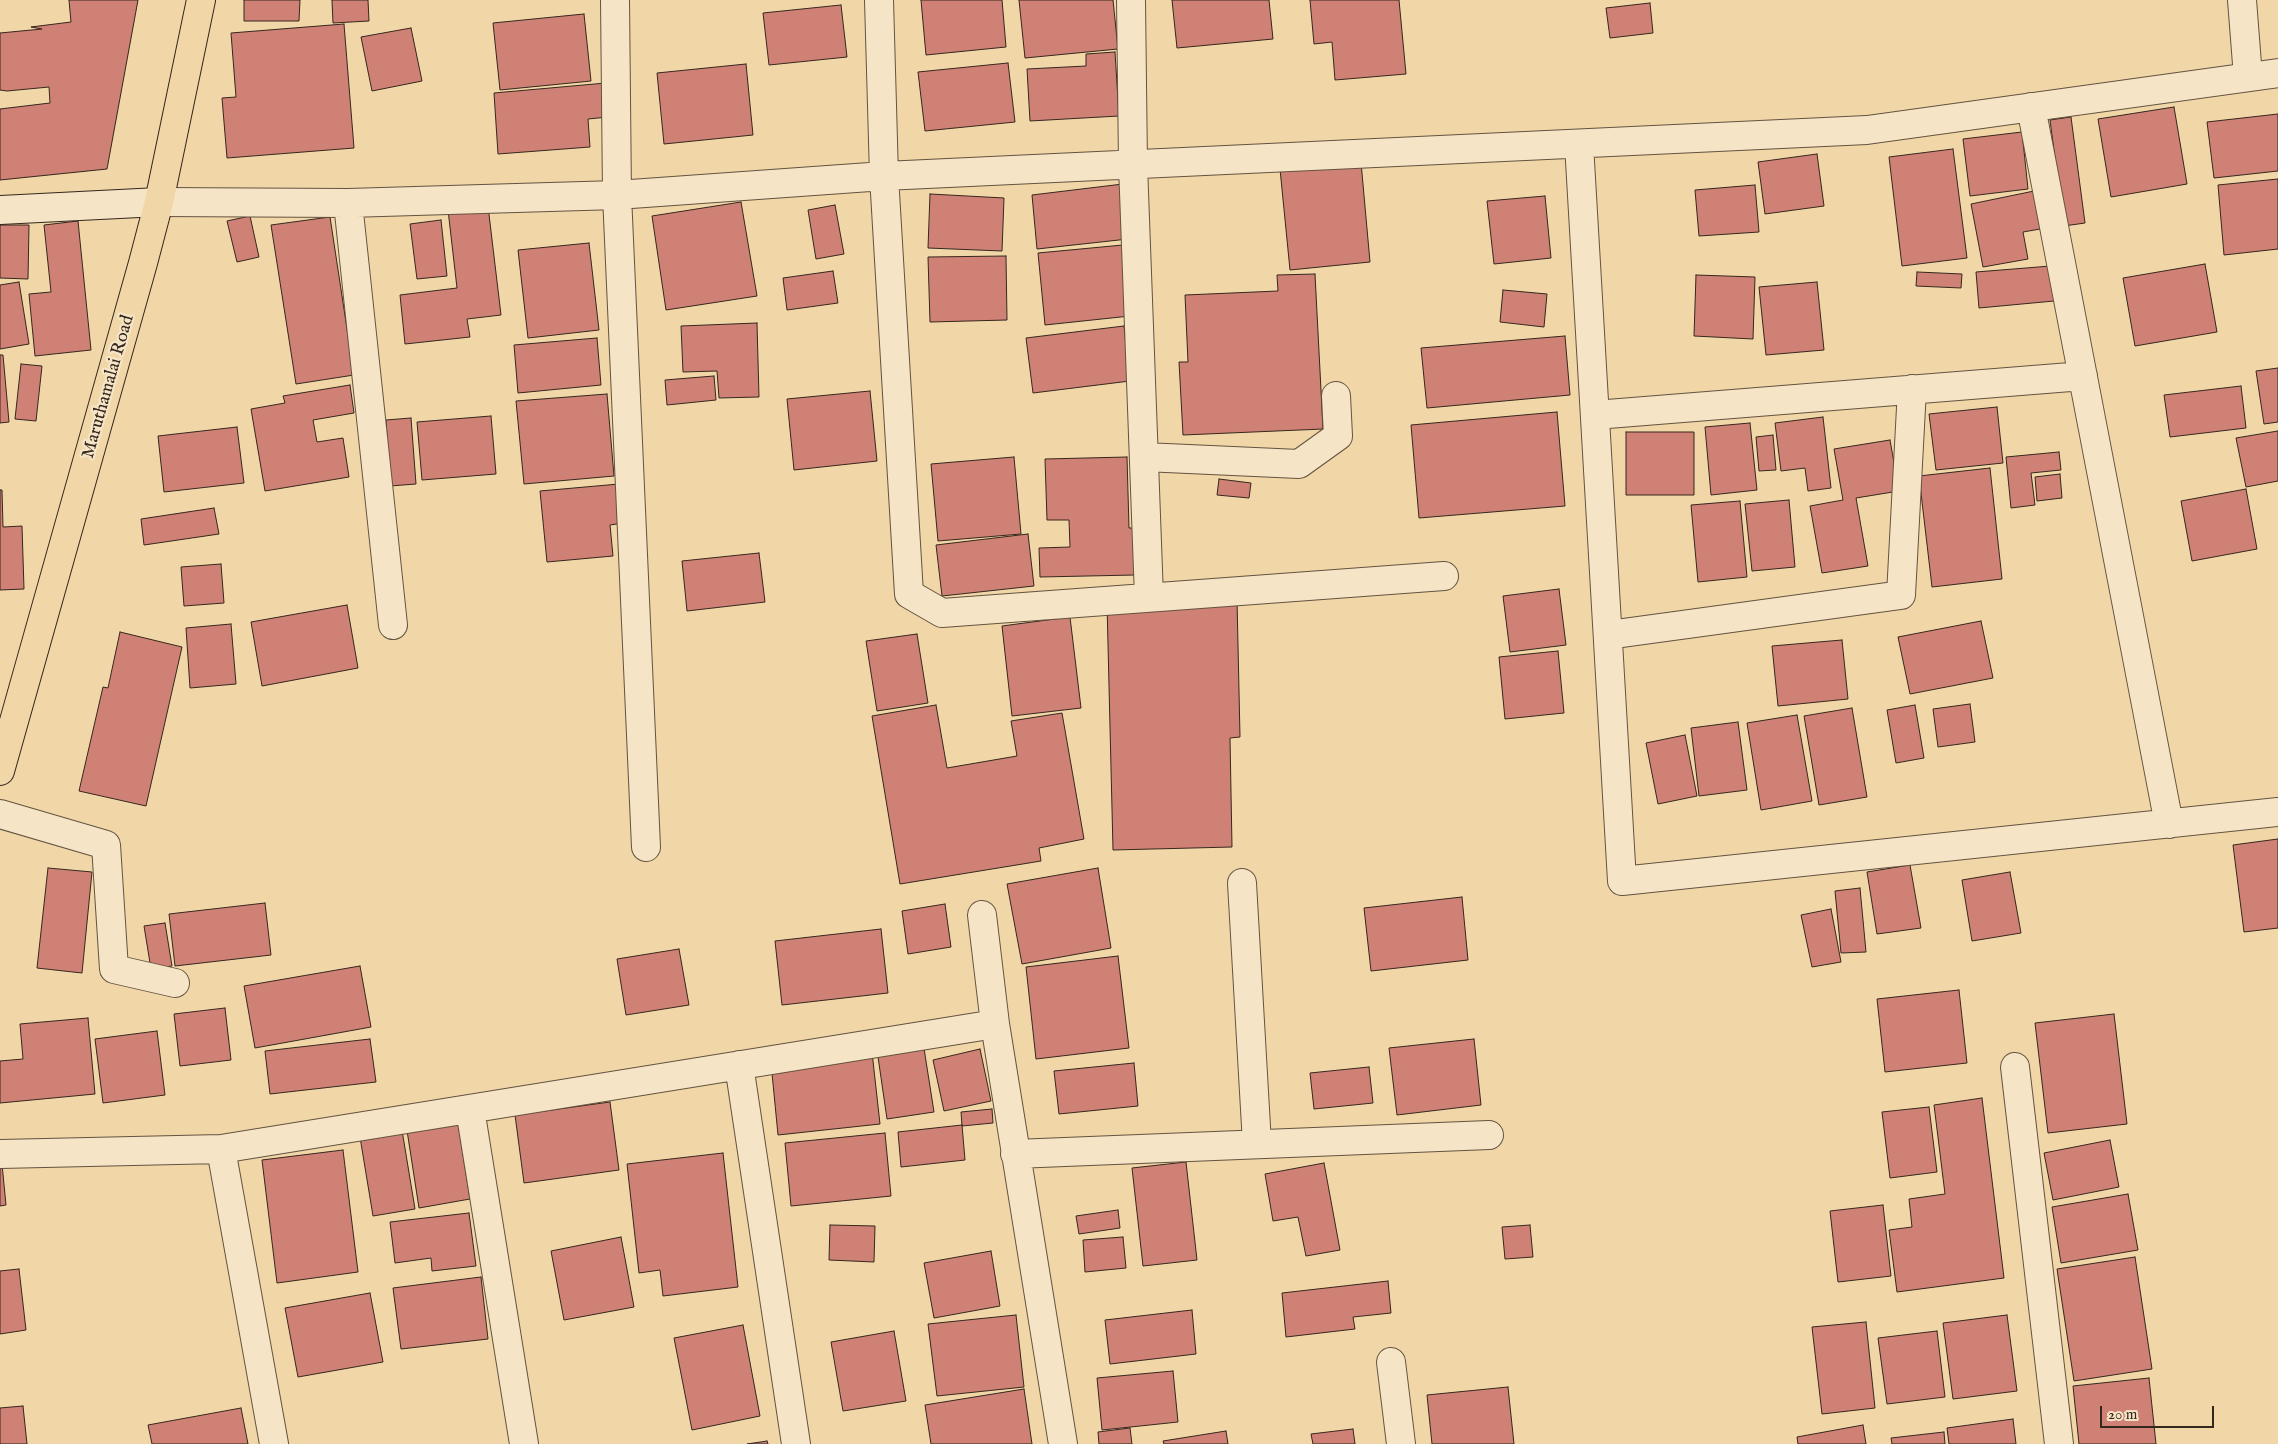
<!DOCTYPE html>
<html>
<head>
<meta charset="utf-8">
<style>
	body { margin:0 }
	#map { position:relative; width:2278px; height:1444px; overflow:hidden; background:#f1d6a7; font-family:"IM FELL English",serif }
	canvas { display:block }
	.scale { position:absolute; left:2100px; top:1406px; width:114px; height:22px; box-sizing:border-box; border:2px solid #34271d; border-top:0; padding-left:6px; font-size:15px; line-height:18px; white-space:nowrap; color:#34271d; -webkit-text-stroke:4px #f6e4c6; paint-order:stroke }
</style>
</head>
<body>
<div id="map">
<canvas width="2278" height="1444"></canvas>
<div class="scale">20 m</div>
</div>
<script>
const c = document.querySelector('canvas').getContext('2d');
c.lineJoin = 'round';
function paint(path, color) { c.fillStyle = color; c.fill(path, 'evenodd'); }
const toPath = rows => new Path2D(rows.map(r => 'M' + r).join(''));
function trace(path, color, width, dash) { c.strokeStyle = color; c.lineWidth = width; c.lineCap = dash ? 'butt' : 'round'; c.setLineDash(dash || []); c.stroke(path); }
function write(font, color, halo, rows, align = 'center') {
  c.font = font + ' "IM FELL English",serif'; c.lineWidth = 4.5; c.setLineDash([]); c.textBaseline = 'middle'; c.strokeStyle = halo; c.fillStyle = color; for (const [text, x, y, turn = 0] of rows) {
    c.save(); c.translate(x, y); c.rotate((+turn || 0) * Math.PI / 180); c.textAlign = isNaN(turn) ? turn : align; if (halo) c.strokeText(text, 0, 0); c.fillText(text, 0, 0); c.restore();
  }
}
const building = toPath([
	[69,0,138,0,107,169,0,180,0,109,50,103,49,87,7,91,0,90,0,33,42,29,31,27,71,22,69,0],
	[244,0,300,0,299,21,244,21,244,0],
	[332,0,368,0,369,21,333,23,332,0],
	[921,0,1002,0,1006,47,926,55,921,0],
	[1019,0,1113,0,1118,49,1025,58,1019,0],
	[1172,0,1269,0,1273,39,1177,48,1172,0],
	[1310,0,1399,0,1406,74,1335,80,1332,42,1314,44,1310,0],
	[1650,3,1653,33,1610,38,1606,8,1650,3],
	[841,5,847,57,769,65,763,13,841,5],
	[584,14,591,81,500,90,493,23,584,14],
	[344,24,354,148,227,158,222,98,236,97,231,33,344,24],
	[411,28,422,81,372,91,361,37,411,28],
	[1115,52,1119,116,1030,121,1027,69,1086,66,1086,54,1115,52],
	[1008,63,1015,122,925,131,918,72,1008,63],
	[746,64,753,135,664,144,657,73,746,64],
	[606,83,608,117,588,119,590,147,498,154,494,93,606,83],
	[2174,107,2187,184,2111,197,2098,119,2174,107],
	[2278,114,2278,171,2214,178,2207,122,2278,114],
	[2071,117,2085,223,2064,226,2050,120,2071,117],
	[2022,132,2028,189,1970,196,1963,139,2022,132],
	[1953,149,1967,258,1902,266,1889,157,1953,149],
	[1817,154,1824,206,1765,214,1758,162,1817,154],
	[1361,162,1370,262,1290,270,1280,169,1361,162],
	[2278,179,2278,249,2224,255,2218,185,2278,179],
	[1123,184,1128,239,1037,249,1032,195,1123,184],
	[1755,185,1759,232,1699,236,1695,190,1755,185],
	[2039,190,2046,228,2023,232,2028,259,1983,267,1971,204,2039,190],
	[930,194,1004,198,1002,251,928,248,930,194],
	[1545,196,1551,258,1494,264,1487,201,1545,196],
	[741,202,757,296,666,310,652,216,741,202],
	[835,205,844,254,816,259,808,210,835,205],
	[488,206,501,315,467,319,470,337,405,344,400,295,457,288,448,210,488,206],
	[250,216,259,257,237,262,227,221,250,216],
	[330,217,354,375,296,384,271,225,330,217],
	[441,220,447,276,417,279,410,224,441,220],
	[78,221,91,350,35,356,29,294,51,292,44,225,78,221],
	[0,225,29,225,28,279,0,278,0,225],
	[589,243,599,330,528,338,518,250,589,243],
	[1123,245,1130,316,1045,325,1038,253,1123,245],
	[1006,256,1007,320,930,322,928,257,1006,256],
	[2205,264,2217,332,2135,346,2123,278,2205,264],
	[2051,266,2054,301,1979,308,1976,272,2051,266],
	[833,271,838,303,787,310,783,278,833,271],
	[1917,272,1962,274,1961,288,1916,286,1917,272],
	[1315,274,1323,429,1183,435,1179,362,1188,362,1185,295,1278,291,1277,275,1315,274],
	[1696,275,1755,277,1753,339,1694,336,1696,275],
	[19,282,29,344,0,349,0,285,19,282],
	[1817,282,1824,350,1766,355,1759,287,1817,282],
	[1503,290,1547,294,1544,327,1500,322,1503,290],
	[757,323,759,397,719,398,717,371,683,372,681,326,757,323],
	[1124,326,1130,381,1033,393,1026,338,1124,326],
	[1565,336,1570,395,1427,408,1421,348,1565,336],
	[597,338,601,385,518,393,514,345,597,338],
	[0,355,3,355,9,422,0,423,0,355],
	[21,364,42,366,36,421,15,419,21,364],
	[2278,368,2278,422,2264,424,2256,371,2278,368],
	[714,376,716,400,667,405,665,380,714,376],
	[350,385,354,413,313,420,317,442,343,438,349,477,265,491,251,409,285,403,283,396,350,385],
	[2241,386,2246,428,2170,437,2164,395,2241,386],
	[870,391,877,461,794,470,787,399,870,391],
	[607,394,614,476,524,484,516,401,607,394],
	[1997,407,2003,463,1936,470,1929,414,1997,407],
	[1557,412,1565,506,1419,518,1411,425,1557,412],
	[491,416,496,474,422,480,417,422,491,416],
	[1823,417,1831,488,1808,491,1805,468,1781,471,1775,423,1823,417],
	[411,418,416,484,390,486,386,420,411,418],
	[1750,423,1757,490,1711,495,1705,427,1750,423],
	[237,427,244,483,164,492,158,436,237,427],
	[2278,431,2278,481,2246,487,2236,438,2278,431],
	[1626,432,1694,432,1694,495,1626,495,1626,432],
	[1773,435,1776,470,1759,471,1756,437,1773,435],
	[1890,440,1899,491,1856,498,1868,566,1822,573,1810,506,1843,500,1834,449,1890,440],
	[2059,452,2061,470,2031,473,2035,505,2011,508,2006,457,2059,452],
	[1014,457,1021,534,938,541,931,464,1014,457],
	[1127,457,1129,528,1134,528,1135,575,1040,577,1039,548,1070,547,1069,520,1047,520,1045,459,1127,457],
	[1990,468,2002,579,1932,587,1919,476,1990,468],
	[2060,474,2062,498,2037,501,2035,477,2060,474],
	[1219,479,1251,483,1249,498,1217,495,1219,479],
	[619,484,623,523,610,525,613,556,547,562,540,491,619,484],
	[2246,489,2257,549,2192,561,2181,501,2246,489],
	[0,490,2,490,3,527,22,526,24,589,0,590,0,490],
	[1789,500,1795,567,1752,571,1745,504,1789,500],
	[1740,501,1747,577,1698,582,1691,505,1740,501],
	[214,508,219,534,144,545,141,519,214,508],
	[1028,534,1034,586,942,596,936,545,1028,534],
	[759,553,765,602,687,611,682,561,759,553],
	[221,564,224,603,184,606,181,567,221,564],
	[1559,589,1566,645,1510,652,1503,596,1559,589],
	[1237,599,1240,737,1230,738,1232,847,1113,850,1107,603,1237,599],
	[347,605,358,668,262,686,251,622,347,605],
	[1070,617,1081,708,1012,716,1002,626,1070,617],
	[1981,621,1993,678,1910,694,1898,637,1981,621],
	[231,624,236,684,190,688,186,628,231,624],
	[120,632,182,647,146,806,79,791,103,687,108,688,120,632],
	[917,634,928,703,877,711,866,641,917,634],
	[1842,640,1848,699,1778,706,1772,646,1842,640],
	[1558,651,1564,713,1505,719,1499,657,1558,651],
	[1970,704,1975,742,1938,747,1933,709,1970,704],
	[936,705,947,768,1017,756,1011,721,1062,713,1084,839,1039,848,1041,861,900,884,872,716,936,705],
	[1915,705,1924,758,1896,763,1887,710,1915,705],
	[1852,708,1867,797,1819,805,1804,716,1852,708],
	[1797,715,1812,801,1761,810,1747,723,1797,715],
	[1738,722,1747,790,1699,796,1691,728,1738,722],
	[1685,735,1697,796,1658,804,1646,743,1685,735],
	[2278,839,2278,928,2244,932,2233,845,2278,839],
	[1910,865,1921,928,1877,934,1867,872,1910,865],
	[48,868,92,872,82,973,37,968,48,868],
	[1098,868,1111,948,1022,964,1007,884,1098,868],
	[2010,872,2021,933,1972,941,1962,880,2010,872],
	[1860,888,1866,952,1841,953,1835,891,1860,888],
	[1462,897,1468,960,1371,971,1364,908,1462,897],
	[265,903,271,955,175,966,169,914,265,903],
	[945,904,951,947,908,954,902,911,945,904],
	[1831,909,1841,962,1812,967,1801,915,1831,909],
	[165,923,172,966,151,969,144,926,165,923],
	[881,929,888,993,782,1005,775,941,881,929],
	[679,949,689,1005,626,1015,617,959,679,949],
	[1118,956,1129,1048,1036,1059,1026,967,1118,956],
	[360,966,371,1027,255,1048,244,986,360,966],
	[1959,990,1967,1063,1885,1072,1877,999,1959,990],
	[225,1008,231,1060,180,1066,174,1014,225,1008],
	[2114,1014,2127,1124,2048,1133,2035,1023,2114,1014],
	[88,1018,95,1094,0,1103,0,1061,23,1059,20,1024,88,1018],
	[157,1031,165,1095,103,1103,95,1039,157,1031],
	[370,1039,376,1082,270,1094,265,1051,370,1039],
	[1474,1039,1481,1105,1397,1115,1389,1048,1474,1039],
	[923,1042,934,1112,887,1119,877,1050,923,1042],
	[980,1049,991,1101,944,1111,933,1060,980,1049],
	[872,1052,880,1124,778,1135,771,1063,872,1052],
	[1134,1063,1138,1106,1059,1114,1054,1071,1134,1063],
	[1369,1067,1373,1103,1314,1109,1310,1073,1369,1067],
	[1982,1098,2004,1278,1897,1292,1889,1230,1912,1227,1909,1199,1945,1194,1934,1105,1982,1098],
	[610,1102,619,1170,524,1183,515,1115,610,1102],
	[1929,1107,1937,1172,1890,1178,1882,1112,1929,1107],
	[992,1109,993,1123,962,1126,961,1112,992,1109],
	[457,1116,470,1199,419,1208,406,1124,457,1116],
	[401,1124,415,1209,373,1216,359,1131,401,1124],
	[962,1125,965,1160,901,1167,898,1132,962,1125],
	[885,1133,891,1196,791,1206,785,1143,885,1133],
	[2110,1140,2119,1187,2053,1200,2044,1153,2110,1140],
	[343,1150,358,1272,277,1283,262,1160,343,1150],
	[723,1153,738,1287,663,1296,660,1270,639,1273,627,1164,723,1153],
	[1186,1162,1197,1260,1143,1266,1132,1168,1186,1162],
	[1324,1163,1340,1250,1306,1256,1298,1217,1273,1221,1265,1174,1324,1163],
	[0,1164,2,1164,6,1205,0,1206,0,1164],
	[2128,1194,2138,1250,2061,1263,2052,1207,2128,1194],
	[1883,1205,1891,1276,1838,1282,1830,1211,1883,1205],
	[1118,1210,1120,1228,1079,1234,1076,1216,1118,1210],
	[469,1213,476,1266,432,1271,431,1258,395,1263,390,1222,469,1213],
	[830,1225,875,1226,874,1262,829,1260,830,1225],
	[1530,1225,1533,1257,1505,1259,1502,1227,1530,1225],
	[621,1237,634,1307,564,1320,551,1251,621,1237],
	[1123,1237,1126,1268,1085,1272,1083,1240,1123,1237],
	[991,1251,1000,1306,934,1318,924,1263,991,1251],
	[2135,1257,2152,1369,2074,1381,2057,1269,2135,1257],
	[19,1269,26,1330,0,1334,0,1271,19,1269],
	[481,1277,488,1339,401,1349,393,1288,481,1277],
	[1388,1281,1391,1313,1353,1317,1355,1329,1286,1337,1282,1293,1388,1281],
	[370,1293,383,1362,298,1377,285,1308,370,1293],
	[1192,1310,1196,1354,1110,1364,1105,1320,1192,1310],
	[1016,1315,1024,1387,937,1396,928,1324,1016,1315],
	[2007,1315,2017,1391,1953,1399,1943,1323,2007,1315],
	[1866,1322,1875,1408,1822,1414,1812,1327,1866,1322],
	[743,1325,760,1416,692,1430,674,1338,743,1325],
	[894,1331,906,1401,843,1411,831,1342,894,1331],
	[1937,1331,1945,1397,1887,1404,1878,1338,1937,1331],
	[1173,1371,1178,1422,1102,1430,1097,1378,1173,1371],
	[2149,1378,2156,1444,2079,1444,2073,1386,2149,1378],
	[1508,1387,1514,1444,1432,1444,1427,1395,1508,1387],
	[1024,1389,1032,1444,931,1444,925,1405,1024,1389],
	[23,1406,27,1444,0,1444,0,1408,23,1406],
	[241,1408,248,1444,152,1444,148,1425,241,1408],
	[2013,1419,2016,1444,1949,1444,1947,1428,2013,1419],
	[1863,1425,1866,1444,1798,1444,1797,1437,1863,1425],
	[1130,1428,1132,1444,1099,1444,1098,1432,1130,1428],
	[1353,1429,1355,1444,1313,1444,1311,1434,1353,1429],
	[1226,1431,1228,1444,1164,1444,1163,1441,1226,1431],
	[1944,1432,1945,1444,1892,1444,1891,1438,1944,1432],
	[767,1441,768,1444,747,1444,767,1441]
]);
const minor = toPath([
	[615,0,617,195,646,847],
	[879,0,884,176,909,594,942,613,1444,576],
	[1131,0,1133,165,1149,597],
	[2242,0,2248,77],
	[2031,107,2169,824],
	[1579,144,1622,881,2278,812],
	[159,202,348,203,617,195,884,176,1867,130,2278,73],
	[348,203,393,625],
	[1595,415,2083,376],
	[1144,457,1299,464,1338,436,1336,396],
	[1608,635,1901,595,1912,389],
	[0,814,106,845,114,969,175,983],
	[1242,883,1257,1144],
	[982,915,995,1024],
	[739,1065,796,1444],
	[2015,1067,2059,1444],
	[470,1109,524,1444],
	[221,1149,274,1444],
	[0,1154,221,1149,995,1024,1063,1444],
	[1015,1154,1489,1135],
	[1391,1362,1401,1444]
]);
const secondary = toPath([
	[0,210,159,202]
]);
const primary = toPath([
	[0,771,143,263,159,202,201,0]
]);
const streetNames = [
	["Maruthamalai Road",109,387,-74]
];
paint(building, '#d08175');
trace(building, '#34271d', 1);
trace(minor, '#635340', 30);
trace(secondary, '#34271d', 30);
trace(primary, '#34271d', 30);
trace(minor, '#f6e4c6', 28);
trace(secondary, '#f6e4c6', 28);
trace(primary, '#f1d6a7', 28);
write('18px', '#34271d', '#f6e4c6', streetNames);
</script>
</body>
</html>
